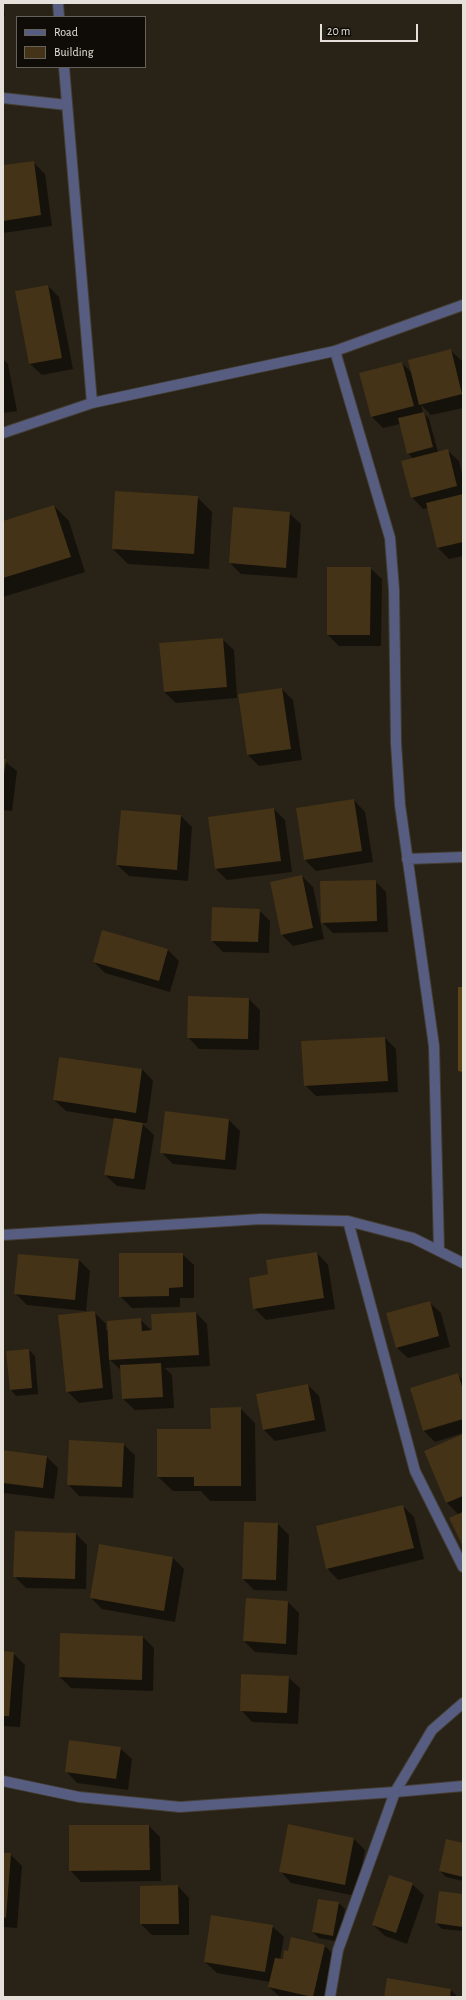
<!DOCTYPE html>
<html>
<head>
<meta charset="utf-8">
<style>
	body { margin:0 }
	#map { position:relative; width:466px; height:2000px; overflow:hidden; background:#292217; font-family:"Alegreya Sans",sans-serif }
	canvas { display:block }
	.frame { position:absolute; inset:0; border:4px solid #e5e0d9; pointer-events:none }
	.legend { position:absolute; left:16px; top:16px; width:130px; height:52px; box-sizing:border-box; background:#0f0c07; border:1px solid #65615b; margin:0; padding:5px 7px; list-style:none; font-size:12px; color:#e5e0d9 }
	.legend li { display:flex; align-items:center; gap:8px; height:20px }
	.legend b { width:20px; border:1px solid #65615b }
	.scale { position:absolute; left:320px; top:24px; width:98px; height:18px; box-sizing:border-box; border:2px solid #e5e0d9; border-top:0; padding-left:5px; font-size:12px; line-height:14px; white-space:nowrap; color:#e5e0d9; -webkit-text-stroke:3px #0f0c07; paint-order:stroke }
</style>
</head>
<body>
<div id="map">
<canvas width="466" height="2000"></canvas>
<div class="frame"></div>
<ul class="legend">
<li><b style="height:5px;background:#575d80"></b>Road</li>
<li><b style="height:11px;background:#443316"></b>Building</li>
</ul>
<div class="scale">20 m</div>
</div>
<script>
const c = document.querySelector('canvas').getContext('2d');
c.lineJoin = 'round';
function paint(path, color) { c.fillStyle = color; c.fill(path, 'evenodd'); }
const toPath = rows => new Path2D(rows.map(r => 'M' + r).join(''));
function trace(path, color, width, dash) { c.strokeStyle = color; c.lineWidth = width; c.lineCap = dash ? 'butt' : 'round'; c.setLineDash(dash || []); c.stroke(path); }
const green = toPath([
	[458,987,463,987,463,1072,458,1071]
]);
const shadow = toPath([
	[3,3,5,16,3,16],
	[33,162,45,174,52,226,3,233,3,166],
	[48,286,59,297,73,369,42,375,30,364],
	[450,350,462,361,463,367,463,408,431,415,421,405,423,412,429,419,438,452,447,450,459,461,463,479,463,556,449,559,438,548,428,508,423,509,412,497,413,459,408,453,400,424,383,428,372,417,402,363,412,373],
	[3,359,8,364,17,411,3,413],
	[197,497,212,512,209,569,128,564,113,549],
	[54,506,69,521,85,572,3,597,3,522],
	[289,513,301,524,297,578,241,574,230,563],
	[370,568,382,579,381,646,339,646,328,635],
	[222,639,234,650,237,698,176,703,164,692],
	[282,689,293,700,302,760,259,766,248,755],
	[3,760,17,771,12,811,3,810],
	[354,800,365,812,373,862,316,871,305,860],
	[274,809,285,820,292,872,227,880,216,869],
	[181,816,192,827,188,881,129,876,117,865],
	[302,876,313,887,324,939,293,946,282,935],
	[375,881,386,892,388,932,333,933,322,922],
	[259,910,270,921,269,953,223,952,212,941],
	[103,931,168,950,179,961,170,992,105,973,94,962],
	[249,999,260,1010,259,1050,199,1049,188,1037],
	[385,1038,396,1049,398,1092,316,1096,305,1085],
	[142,1069,153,1081,147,1123,141,1123,154,1135,145,1190,117,1186,105,1175,115,1119,66,1111,54,1100],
	[229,1120,240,1131,236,1170,173,1164,161,1152],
	[317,1253,328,1265,335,1309,266,1320,254,1308],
	[182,1254,194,1265,194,1298,180,1298,180,1307,132,1308,120,1296],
	[79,1260,90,1271,86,1311,27,1305,16,1294],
	[429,1302,441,1313,450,1347,408,1358,396,1347],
	[94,1312,106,1324,106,1330,140,1319,153,1332,196,1313,207,1324,210,1366,165,1368,172,1375,174,1408,135,1410,123,1399,122,1371,109,1359,113,1399,79,1403,67,1391],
	[29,1350,35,1356,38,1394,16,1396,11,1390],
	[457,1374,463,1380,463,1433,435,1442,424,1431,411,1389],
	[308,1385,319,1396,326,1431,275,1441,264,1430],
	[240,1408,255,1423,256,1501,210,1501,201,1491,173,1491,158,1477,212,1430],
	[463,1436,463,1544,451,1519,459,1515,447,1503,425,1452],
	[123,1444,135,1455,133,1498,79,1496,68,1484],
	[3,1451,47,1457,58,1468,54,1499,3,1493],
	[403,1506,414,1517,424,1559,338,1580,327,1568],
	[278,1524,289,1535,287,1591,254,1590,243,1579],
	[76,1534,87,1545,86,1589,26,1588,14,1576],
	[173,1558,184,1569,175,1622,102,1609,91,1598],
	[288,1602,299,1613,297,1655,255,1652,244,1641],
	[143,1637,154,1648,153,1691,71,1688,60,1677],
	[3,1652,13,1653,25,1665,20,1727,3,1726],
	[288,1677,300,1688,298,1724,252,1722,241,1710],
	[120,1748,132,1759,128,1790,77,1783,66,1771],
	[149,1826,160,1837,161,1881,81,1882,70,1870],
	[289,1826,354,1839,365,1850,356,1896,291,1883,280,1871],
	[463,1844,463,1881,446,1877,440,1871],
	[3,1854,10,1854,22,1866,17,1928,3,1927],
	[412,1884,424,1895,407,1944,385,1936,373,1925],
	[178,1886,189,1898,189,1935,152,1935,141,1924],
	[463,1895,463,1931,442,1929,436,1923],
	[339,1903,345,1909,339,1942,319,1938,313,1932],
	[272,1926,284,1937,280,1960,325,1946,336,1957,326,1997,280,1997,269,1987,270,1982,217,1973,205,1962],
	[451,1990,458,1997,385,1997]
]);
const building = toPath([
	[34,161,41,215,3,221,3,165],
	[48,285,62,358,29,364,15,291],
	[451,349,462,394,419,405,408,360],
	[402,362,414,406,371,417,359,373],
	[424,412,433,447,407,454,398,418],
	[448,449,457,486,411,498,401,461],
	[115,491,198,496,194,554,112,549],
	[463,494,463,542,437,548,426,503],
	[54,505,71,557,3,578,3,521],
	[233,507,290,512,286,568,229,563],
	[327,567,371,567,370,635,327,635],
	[223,638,227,687,164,692,159,643],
	[282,688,291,749,247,755,238,694],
	[3,759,6,759,4,775,3,775],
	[354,799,362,851,304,860,296,808],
	[274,808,281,861,215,869,208,817],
	[121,810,181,815,177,870,116,865],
	[302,875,313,928,281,935,270,882],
	[376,880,377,921,321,923,320,881],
	[212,907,260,909,258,942,211,941],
	[102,930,168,949,159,981,93,962],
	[188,996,249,998,248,1039,187,1038],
	[385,1037,388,1081,304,1086,301,1041],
	[59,1057,142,1069,136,1113,53,1100],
	[165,1111,229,1119,225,1160,160,1153],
	[114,1118,143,1123,134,1179,104,1175],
	[317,1252,324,1298,253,1309,249,1278,268,1274,266,1260],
	[119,1253,183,1253,183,1287,169,1288,169,1296,119,1297],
	[18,1254,79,1259,75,1300,14,1294],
	[430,1301,439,1336,396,1348,386,1313],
	[95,1311,103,1388,66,1392,58,1315],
	[196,1312,199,1355,109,1360,107,1321,141,1318,142,1331,152,1330,151,1314],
	[29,1349,32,1388,10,1390,6,1351],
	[161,1363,163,1397,122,1399,120,1365],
	[458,1373,463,1390,463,1419,423,1431,410,1388],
	[308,1384,315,1420,263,1430,256,1394],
	[241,1407,241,1486,194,1486,194,1477,157,1477,157,1429,211,1429,210,1408],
	[463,1434,463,1496,446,1503,424,1451],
	[69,1440,124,1443,122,1487,67,1485],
	[3,1450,47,1456,43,1488,3,1483],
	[403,1505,414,1548,326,1569,316,1526],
	[463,1512,463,1543,462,1544,449,1518],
	[244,1522,278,1523,276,1580,242,1579],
	[15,1531,76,1533,75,1579,13,1577],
	[99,1544,173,1557,164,1611,90,1598],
	[246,1598,288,1601,286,1644,243,1641],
	[60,1633,143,1636,142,1680,59,1677],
	[3,1651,14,1652,9,1716,3,1716],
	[241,1674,289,1676,287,1713,240,1711],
	[69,1740,121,1747,116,1779,65,1772],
	[288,1824,354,1838,345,1885,279,1872],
	[69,1825,149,1825,150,1870,69,1871],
	[446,1839,463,1843,463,1877,439,1871],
	[3,1853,11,1853,6,1918,3,1917],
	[389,1875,413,1883,396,1933,372,1925],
	[178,1885,179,1924,140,1924,140,1886],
	[439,1891,463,1894,463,1927,435,1923],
	[318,1899,339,1902,333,1936,312,1932],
	[211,1915,273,1925,265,1972,204,1962],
	[291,1937,325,1945,313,1997,268,1987,275,1958,283,1959,284,1950,288,1951],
	[387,1978,451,1989,450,1997,384,1997]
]);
const minor = toPath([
	[58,3,59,17],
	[64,67,92,403],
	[3,98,67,105],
	[335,351,390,538,394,590,396,743,400,805,434,1046,439,1250],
	[407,859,463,857],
	[348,1221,415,1471,463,1567],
	[3,1235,261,1219,348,1221,413,1238,463,1263],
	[3,1781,79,1797,180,1807,395,1792],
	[330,1997,338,1950,395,1792,432,1730,463,1703]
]);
const tertiary = toPath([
	[3,433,92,403,335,351,463,305],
	[395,1792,463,1786]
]);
paint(green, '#5c4316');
paint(shadow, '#0007');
paint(building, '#443316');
trace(minor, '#433d32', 12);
trace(tertiary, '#433d32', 12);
trace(minor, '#575d80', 10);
trace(tertiary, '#575d80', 10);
</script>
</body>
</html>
